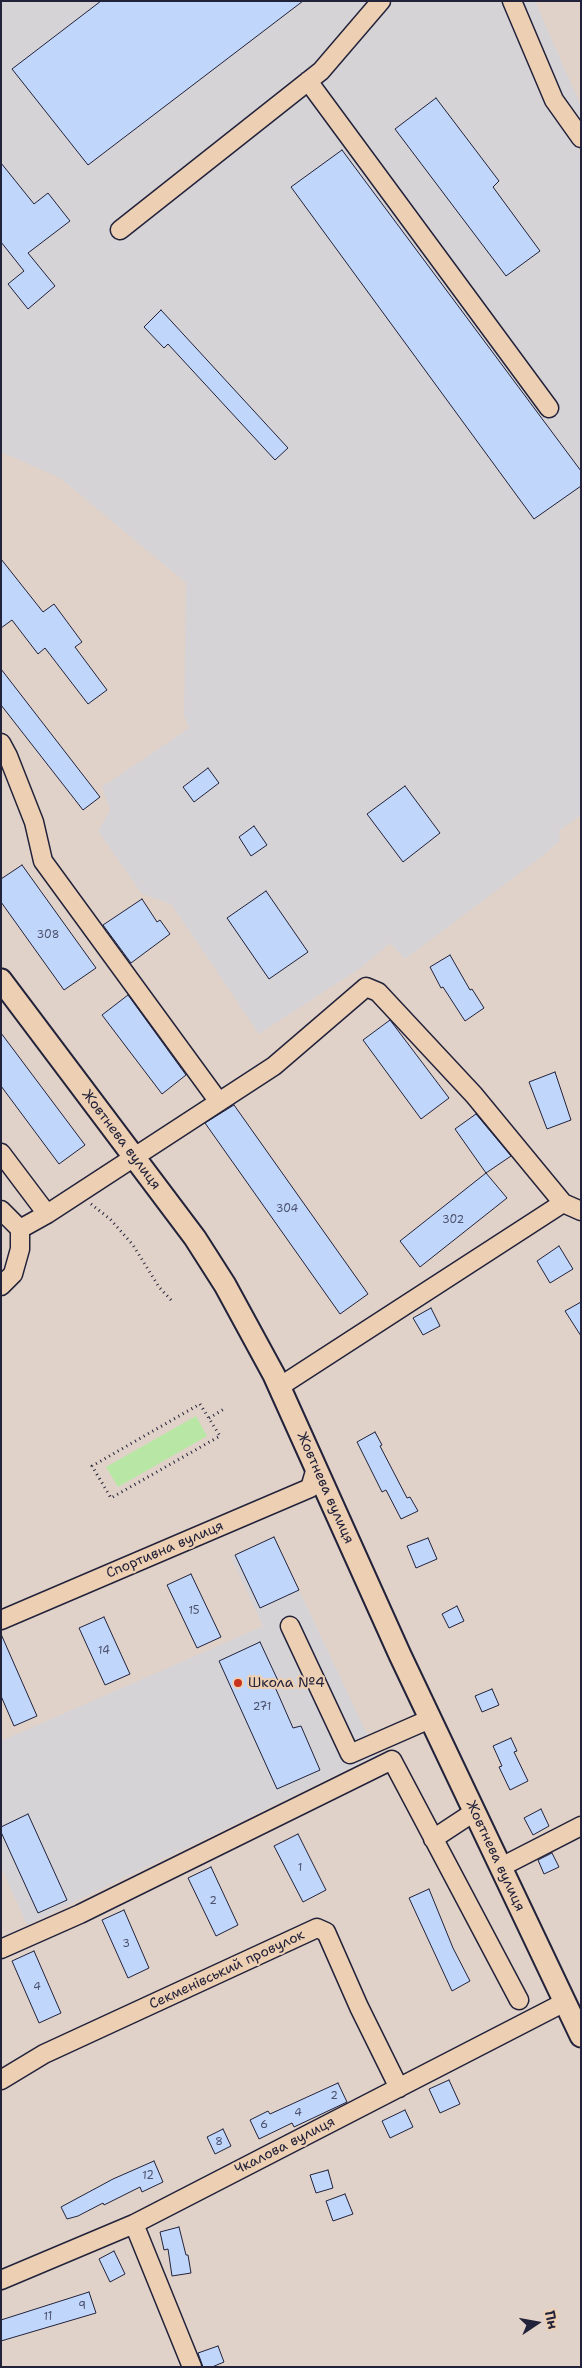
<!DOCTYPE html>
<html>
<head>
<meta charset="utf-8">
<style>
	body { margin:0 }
	#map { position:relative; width:582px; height:2368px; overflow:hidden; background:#e0d2c8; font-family:"Shantell Sans",sans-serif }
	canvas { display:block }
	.frame { position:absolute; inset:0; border:2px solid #22223b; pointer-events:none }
	.north { position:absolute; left:512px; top:2298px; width:50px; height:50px; -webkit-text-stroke:4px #edd0b3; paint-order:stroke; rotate:78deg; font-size:14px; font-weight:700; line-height:20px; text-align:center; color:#22223b }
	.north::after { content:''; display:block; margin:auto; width:18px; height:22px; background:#22223b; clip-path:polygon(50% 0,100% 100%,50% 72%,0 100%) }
</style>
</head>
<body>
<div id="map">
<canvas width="582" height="2368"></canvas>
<div class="frame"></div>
<div class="north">Пн</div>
</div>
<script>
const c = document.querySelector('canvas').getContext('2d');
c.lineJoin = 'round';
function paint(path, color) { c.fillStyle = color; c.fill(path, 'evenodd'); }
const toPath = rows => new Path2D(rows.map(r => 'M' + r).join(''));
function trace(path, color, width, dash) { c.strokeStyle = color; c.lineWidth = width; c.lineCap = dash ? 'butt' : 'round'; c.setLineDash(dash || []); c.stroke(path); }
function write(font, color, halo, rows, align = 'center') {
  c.font = font + ' "Shantell Sans",sans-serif'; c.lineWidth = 4.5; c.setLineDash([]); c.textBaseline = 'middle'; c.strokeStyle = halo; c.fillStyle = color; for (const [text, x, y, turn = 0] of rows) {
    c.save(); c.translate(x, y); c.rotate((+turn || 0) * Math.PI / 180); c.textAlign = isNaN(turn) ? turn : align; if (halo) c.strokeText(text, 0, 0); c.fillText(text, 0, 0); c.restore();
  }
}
const built = toPath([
	[1,1,535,1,581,106,581,815,559,831,560,840,545,854,405,959,390,943,362,967,259,1034,171,904,142,894,98,831,110,811,102,787,189,728,184,716,186,583,60,478,1,452],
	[274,1537,377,1755,27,1925,1,1867,1,1741,263,1626,231,1557]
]);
const green = toPath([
	[196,1416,207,1436,118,1487,106,1467]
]);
const building = toPath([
	[101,1,303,1,88,165,12,69,101,1],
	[436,98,499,181,493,187,540,251,506,276,395,129,436,98],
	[342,150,581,471,581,486,534,519,291,187,342,150],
	[1,163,34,204,48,193,70,221,28,253,55,286,28,309,8,284,24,271,1,242,1,163],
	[161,310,288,448,275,460,168,344,164,348,144,327,161,310],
	[1,559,43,612,54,604,82,642,75,647,107,690,88,704,45,648,38,654,12,620,1,628,1,559],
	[1,669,100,797,83,810,1,705,1,669],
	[208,768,219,783,194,802,183,787,208,768],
	[405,786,440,833,403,862,367,814,405,786],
	[254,826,267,845,251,856,239,837,254,826],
	[22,865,96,968,64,990,1,902,1,879,22,865],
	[266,891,308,952,269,979,227,918,266,891],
	[142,899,157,922,160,920,170,934,131,963,103,925,142,899],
	[450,955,470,990,472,989,484,1008,465,1021,443,987,441,988,430,967,450,955],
	[128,995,186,1075,162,1094,102,1015,128,995],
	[390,1020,449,1098,421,1119,363,1040,390,1020],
	[1,1033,85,1145,59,1164,1,1086,1,1033],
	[555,1072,571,1120,547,1129,529,1082,555,1072],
	[234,1105,368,1294,340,1314,205,1123,234,1105],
	[476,1114,511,1156,486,1173,455,1129,476,1114],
	[486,1173,507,1198,420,1267,400,1241,486,1173],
	[559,1246,573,1269,550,1283,537,1261,559,1246],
	[581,1302,581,1336,565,1311,581,1302],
	[431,1308,440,1326,423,1335,413,1318,431,1308],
	[375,1432,382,1445,380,1446,407,1498,410,1497,418,1511,401,1519,386,1490,382,1492,357,1442,375,1432],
	[274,1537,299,1590,260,1608,235,1555,274,1537],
	[428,1538,437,1559,416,1568,407,1546,428,1538],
	[191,1574,221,1637,197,1648,167,1585,191,1574],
	[457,1606,464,1621,449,1628,442,1614,457,1606],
	[104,1617,130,1674,105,1685,79,1628,104,1617],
	[1,1634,37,1716,14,1726,1,1696,1,1634],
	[260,1642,280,1685,275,1687,293,1728,301,1726,320,1770,277,1789,219,1661,260,1642],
	[492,1689,499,1705,482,1712,475,1696,492,1689],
	[511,1738,517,1751,514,1752,528,1781,510,1790,499,1767,502,1766,493,1746,511,1738],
	[541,1809,549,1826,533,1835,524,1818,541,1809],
	[28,1814,67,1900,38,1913,1,1832,1,1827,28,1814],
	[298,1834,326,1890,303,1902,274,1846,298,1834],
	[552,1853,559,1867,544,1874,538,1860,552,1853],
	[211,1867,238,1925,216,1936,188,1878,211,1867],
	[429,1889,453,1948,470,1981,452,1991,409,1898,429,1889],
	[124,1910,149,1968,128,1978,102,1920,124,1910],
	[34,1951,61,2013,39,2023,12,1961,34,1951],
	[449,2080,460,2104,440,2113,429,2089,449,2080],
	[338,2083,347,2102,294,2127,292,2123,259,2139,250,2120,268,2111,270,2114,338,2083],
	[405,2110,413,2127,390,2138,382,2121,405,2110],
	[223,2129,231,2146,215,2154,207,2137,223,2129],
	[154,2161,163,2182,142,2192,140,2187,104,2205,103,2203,78,2216,67,2219,61,2207,113,2179,154,2161],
	[328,2170,333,2188,316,2193,310,2175,328,2170],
	[345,2194,353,2214,333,2221,326,2201,345,2194],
	[179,2227,186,2255,188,2255,191,2273,172,2276,168,2249,164,2250,160,2232,179,2227],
	[114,2251,125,2274,110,2282,99,2259,114,2251],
	[89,2292,96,2313,1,2341,1,2320,89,2292],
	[218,2346,224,2362,212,2367,203,2367,198,2353,218,2346]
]);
const path = toPath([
	[91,1204,110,1219,133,1245,159,1287,171,1300],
	[200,1404,220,1436,111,1498,92,1466,200,1404],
	[209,1418,224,1409]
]);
const minor = toPath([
	[512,1,554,100,581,138],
	[308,81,549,408],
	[120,230,321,71,381,1],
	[1,743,8,756,34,822,43,861,219,1102],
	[1,1153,47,1214,274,1066,366,987,378,992,474,1095,563,1203,581,1211],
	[1,1210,20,1229],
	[1,1286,13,1274,20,1249,20,1229,47,1214],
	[279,1387,563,1203],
	[1,1620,310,1488,316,1468],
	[290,1626,350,1754,430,1719],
	[433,1839,474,1812],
	[501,1867,581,1826],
	[1,1949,80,1914,392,1760,519,2000],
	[1,2080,44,2054,317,1928,326,1932,359,2007,399,2088],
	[134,2224,192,2367],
	[1,2280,134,2224,565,2002]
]);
const major = toPath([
	[1,980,195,1238,225,1285,274,1375,400,1655,581,2036]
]);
const markers = [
	[238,1683,5,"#c8321e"]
];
const numberNames = [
	["308",48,935],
	["304",287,1209],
	["302",453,1220],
	["15",194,1611],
	["14",104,1651],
	["271",262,1707],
	["1",300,1868],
	["2",213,1901],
	["3",126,1944],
	["4",37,1987],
	["2",334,2096],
	["4",298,2113],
	["6",264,2125],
	["8",219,2142],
	["12",148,2176],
	["9",82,2306],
	["11",48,2317]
];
const streetNames = [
	["Жовтнева вулиця",121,1140,53],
	["Жовтнева вулиця",325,1488,66],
	["Спортивна вулиця",165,1550,-23],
	["Жовтнева вулиця",495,1856,65],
	["Секменівський провулок",227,1970,-25],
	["Чкалова вулиця",285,2146,-27]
];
const poiNames = [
	["Школа №4",248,1683]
];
paint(built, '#d6d3d7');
paint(green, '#b8e7a5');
paint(building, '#c0d6fa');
trace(building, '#22223b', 1);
trace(minor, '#22223b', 21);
trace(major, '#22223b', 25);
trace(path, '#22223b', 3, [1, 4]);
trace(minor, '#edd0b3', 18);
trace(major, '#edd0b3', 21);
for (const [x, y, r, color] of markers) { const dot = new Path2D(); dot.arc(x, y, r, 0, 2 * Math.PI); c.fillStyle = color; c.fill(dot); trace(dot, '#edd0b3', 2); }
write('11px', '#4a4f6b', null, numberNames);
write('14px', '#22223b', '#edd0b3', streetNames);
write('14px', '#22223b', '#edd0b3', poiNames, 'left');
</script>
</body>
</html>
